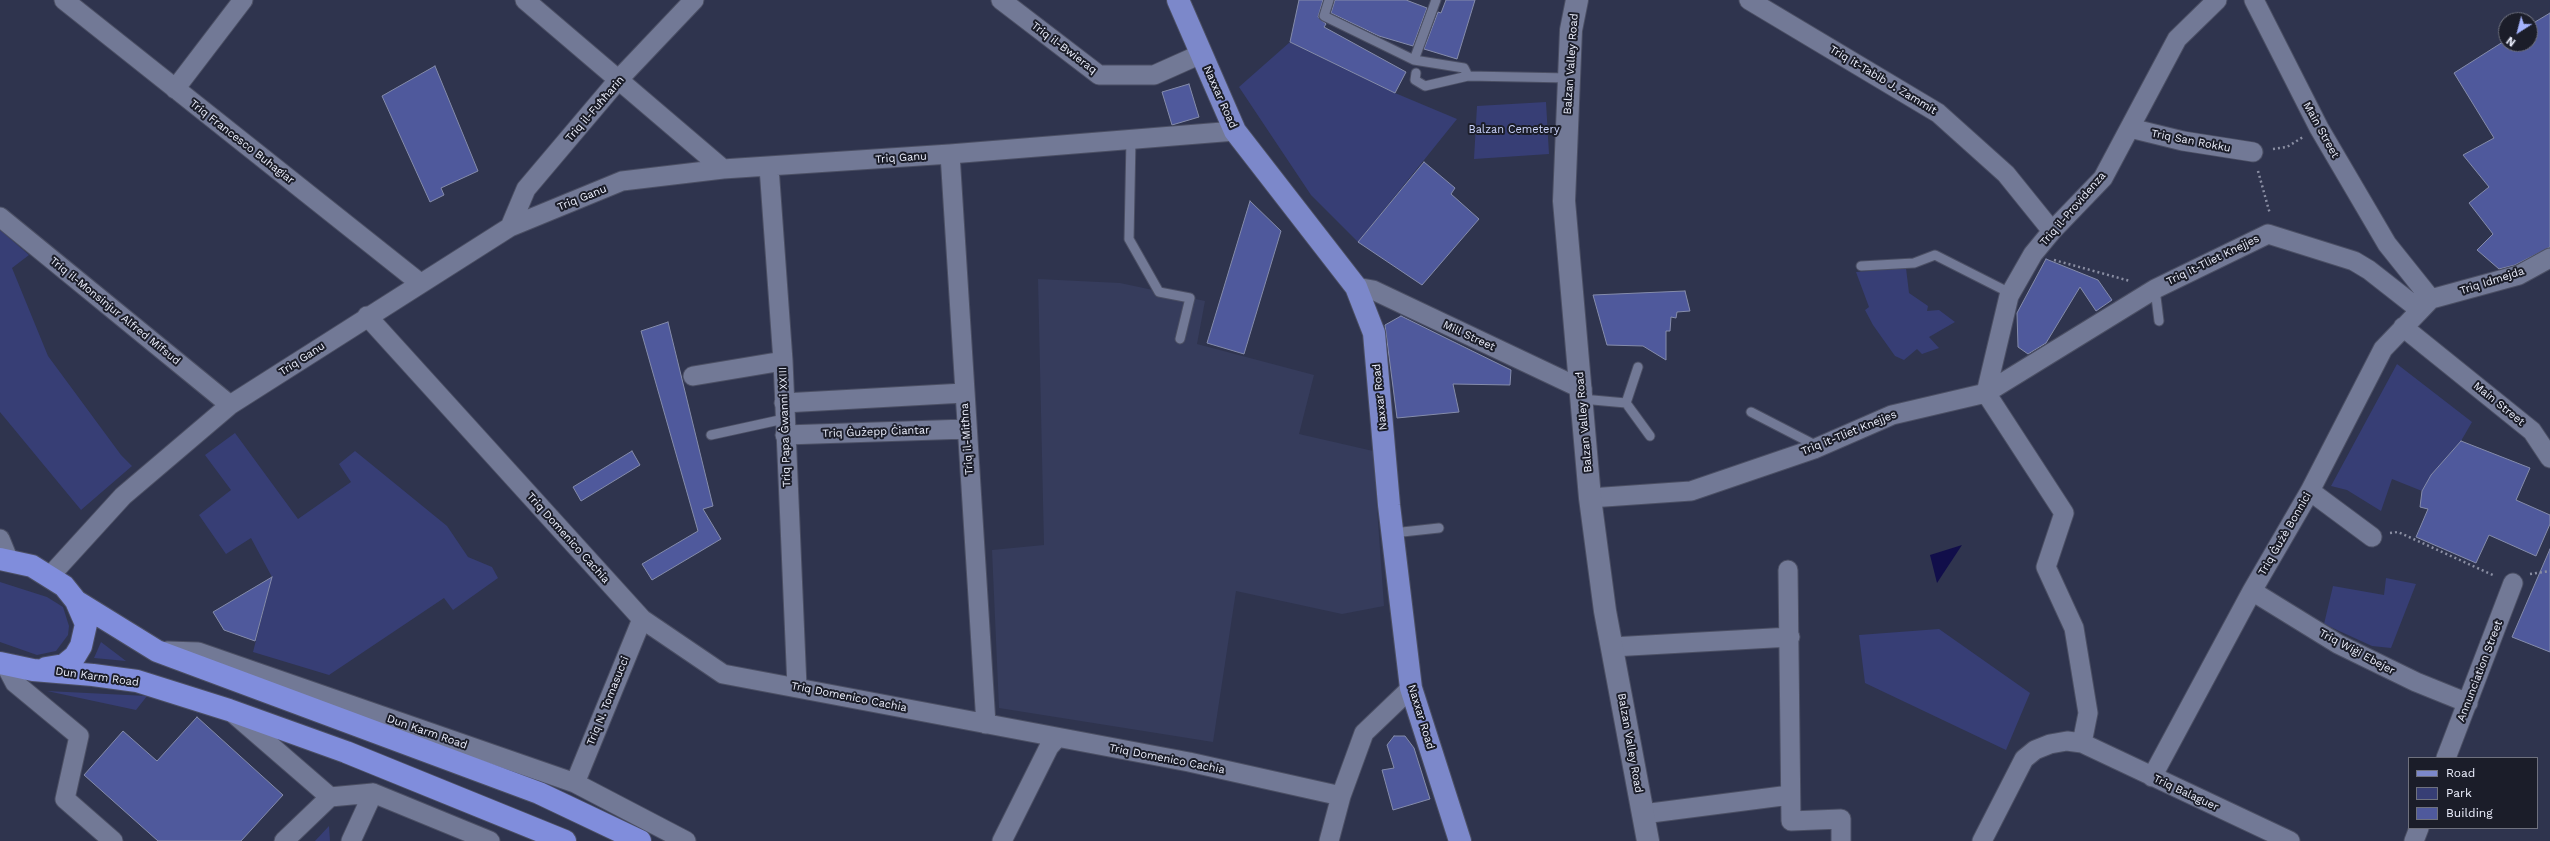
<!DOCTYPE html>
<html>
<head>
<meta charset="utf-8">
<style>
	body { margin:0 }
	#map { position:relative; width:2550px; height:841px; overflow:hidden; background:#2f344e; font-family:"Work Sans",sans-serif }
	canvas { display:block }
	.legend { position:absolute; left:2408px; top:757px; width:130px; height:72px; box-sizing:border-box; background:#1b1d29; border:1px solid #6f717e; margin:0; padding:5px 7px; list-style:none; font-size:12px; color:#edf0fe }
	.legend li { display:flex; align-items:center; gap:8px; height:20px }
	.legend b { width:20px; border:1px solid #6f717e }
	.north { position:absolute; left:2498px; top:12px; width:40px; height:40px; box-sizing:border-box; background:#1b1d29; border:1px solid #6f717e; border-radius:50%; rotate:216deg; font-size:11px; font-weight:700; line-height:16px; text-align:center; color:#edf0fe }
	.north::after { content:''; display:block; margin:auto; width:14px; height:18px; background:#a3b2fd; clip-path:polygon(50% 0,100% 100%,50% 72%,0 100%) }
</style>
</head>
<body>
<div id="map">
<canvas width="2550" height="841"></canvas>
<ul class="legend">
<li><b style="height:5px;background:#7c88ca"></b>Road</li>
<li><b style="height:11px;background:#373e75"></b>Park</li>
<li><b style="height:11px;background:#4f599c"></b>Building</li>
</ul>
<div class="north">N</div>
</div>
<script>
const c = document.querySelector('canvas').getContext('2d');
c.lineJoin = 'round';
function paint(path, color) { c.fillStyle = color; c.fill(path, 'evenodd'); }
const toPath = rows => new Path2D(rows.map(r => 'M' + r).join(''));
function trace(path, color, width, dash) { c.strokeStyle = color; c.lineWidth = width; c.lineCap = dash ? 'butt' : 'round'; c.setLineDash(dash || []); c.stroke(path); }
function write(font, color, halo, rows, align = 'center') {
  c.font = font + ' "Work Sans",sans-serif'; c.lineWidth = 4; c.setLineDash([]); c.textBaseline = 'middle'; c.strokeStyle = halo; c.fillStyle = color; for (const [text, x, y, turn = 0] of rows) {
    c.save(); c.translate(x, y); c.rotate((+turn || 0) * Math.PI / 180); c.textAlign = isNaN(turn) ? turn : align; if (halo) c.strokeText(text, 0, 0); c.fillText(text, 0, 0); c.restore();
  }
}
const built = toPath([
	[1038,279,1120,283,1205,301,1197,344,1314,375,1299,434,1373,451,1384,606,1342,614,1236,591,1213,742,999,708,992,550,1044,545]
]);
const green = toPath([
	[1290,42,1395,93,1457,119,1358,242,1311,195,1239,87],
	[1546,102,1549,154,1474,159,1477,106],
	[0,230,29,255,12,268,48,356,121,455,132,466,81,510,0,412],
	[1906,268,1909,293,1928,306,1927,311,1939,310,1955,322,1929,337,1939,348,1922,354,1917,349,1904,360,1895,356,1873,325,1865,310,1869,307,1856,272],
	[2397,364,2472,422,2461,441,2431,475,2422,491,2392,479,2381,511,2347,490,2331,486],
	[235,433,298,519,351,482,339,464,355,451,447,526,468,557,492,567,498,578,453,610,444,598,329,675,253,652,272,577,251,538,226,554,199,515,231,490,205,455],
	[2386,578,2416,584,2391,648,2372,646,2324,624,2333,586,2384,595],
	[0,582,47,597,63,607,69,626,68,635,56,651,37,655,0,642],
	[1939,629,2030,693,2006,750,1865,683,1859,635],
	[101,642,126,661,94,658],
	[47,691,147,696,136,710],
	[329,826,330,841,315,841]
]);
const water = toPath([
	[1962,545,1937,583,1930,555]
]);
const building = toPath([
	[1299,0,1323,0,1318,17,1326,24,1324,27,1406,72,1395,93,1290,42,1299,0],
	[1335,0,1406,0,1427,8,1413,46,1379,36,1331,13,1335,0],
	[1446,0,1475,0,1457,59,1424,49,1438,12,1441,13,1446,0],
	[2550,13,2550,247,2515,265,2499,269,2477,250,2493,234,2469,203,2489,187,2463,155,2494,138,2454,73,2506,40,2506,44,2530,44,2530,25,2550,13],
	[435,66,478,171,441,188,444,195,430,202,382,96,435,66],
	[1189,84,1199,117,1172,125,1162,92,1189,84],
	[1424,162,1455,188,1451,194,1479,219,1422,285,1358,242,1424,162],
	[1250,201,1281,231,1244,354,1207,343,1250,201],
	[2046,259,2098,280,2112,300,2096,311,2080,287,2046,343,2028,354,2018,347,2017,313,2046,259],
	[1685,291,1690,311,1677,312,1676,318,1671,317,1670,331,1666,331,1666,360,1643,346,1607,345,1593,295,1685,291],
	[1401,316,1511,370,1510,385,1453,384,1459,412,1397,418,1385,325,1401,316],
	[668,322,713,506,703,509,721,539,652,580,642,564,698,531,641,331,668,322],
	[2461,441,2530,468,2516,500,2550,515,2550,524,2536,556,2489,535,2476,563,2416,537,2428,509,2420,507,2422,491,2431,475,2461,441],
	[632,451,640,465,581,501,573,487,632,451],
	[2550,549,2550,652,2512,637,2550,549],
	[272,577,255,641,224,630,213,612,272,577],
	[197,717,283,795,241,841,158,841,84,775,123,731,157,761,197,717],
	[1394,736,1405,736,1414,748,1430,799,1393,810,1382,770,1394,768,1387,745,1394,736]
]);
const path = toPath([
	[2273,149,2287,147,2303,137],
	[2258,171,2270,214],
	[2054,260,2130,281],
	[2390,533,2398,532,2495,576],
	[2530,574,2550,571]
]);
const service = toPath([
	[1329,0,1324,16,1414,60,1464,68,1468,76,1425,86,1415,80,1416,73],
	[1414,60,1436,0],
	[1468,76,1569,78],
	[1131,139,1129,239,1159,292,1190,298,1180,339],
	[1861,266,1914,263,1935,255,2010,293],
	[2155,289,2159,321],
	[1638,367,1626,403,1650,436],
	[1582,399,1626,403],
	[1751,412,1817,446],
	[711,435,784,419],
	[1393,533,1439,528]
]);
const minor = toPath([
	[64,0,420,283],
	[525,0,723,169],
	[1001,0,1099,75,1154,75,1201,54],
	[1749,0,1938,113,2006,174,2052,231],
	[2254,0,2319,128,2387,244,2431,299],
	[175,89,243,0],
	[2130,128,2183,141,2253,152],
	[950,154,986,724],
	[769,167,783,361,797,687],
	[0,217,230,405],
	[510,227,526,189,619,79,694,0],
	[1356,287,1373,290,1582,389],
	[367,316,642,619,723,674,1189,762,1341,796],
	[2403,327,2532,431,2550,458],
	[693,376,783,361],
	[784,403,964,393],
	[785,435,967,429],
	[2310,491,2372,537],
	[1590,498,1691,491,1814,449,1892,415,1986,393,2155,289,2268,234,2354,261,2369,270,2420,310],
	[0,539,9,561],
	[1788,570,1791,821,1841,819,1841,841],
	[50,576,123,496,230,405,510,227,622,181,723,169,950,154,1235,131],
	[2252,591,2338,644,2416,682,2468,703],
	[1612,647,1790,637],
	[167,651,198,652,575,783,686,841],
	[6,666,15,683,79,736,65,799,113,841],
	[233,713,330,797,373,793,490,841],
	[2082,743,2088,713,2074,628,2046,567,2064,513,1986,393,2009,296,2033,254,2052,231,2103,178,2177,39,2217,0],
	[2446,758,2513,583],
	[2152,777,2252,591,2310,491,2383,349,2431,299,2519,275,2550,258],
	[575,783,642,619],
	[1643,814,1790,795],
	[284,841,330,797],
	[351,841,373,793],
	[1002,841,1049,747,1057,738],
	[1329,841,1341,796,1364,733,1411,688],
	[1982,841,2024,759,2035,750,2050,744,2067,741,2082,743,2290,841],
	[2414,841,2419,828]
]);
const secondary = toPath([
	[1577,0,1571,30,1564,201,1590,498,1605,611,1648,841]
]);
const primary = toPath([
	[1178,0,1235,131,1356,287,1374,333,1389,505,1411,688,1460,841]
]);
const trunk = toPath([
	[0,559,32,566,64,586,76,601,86,624,81,646,75,656,64,665,46,668],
	[76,601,157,651,539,793,640,841],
	[0,663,33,670,93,675,137,681,229,710,346,752,565,841]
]);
const streetNames = [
	["Triq il-Bwieraq",1064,48,37],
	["Balzan Valley Road",1571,64,-86],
	["Triq it-Tabib J. Zammit",1883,80,31],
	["Naxxar Road",1220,97,66],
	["Triq il-Fuħħarin",595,109,-49],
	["Main Street",2321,130,61],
	["Triq San Rokku",2191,141,11],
	["Triq Francesco Buhagiar",242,142,38],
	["Triq Ganu",901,158,-4],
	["Triq Ganu",582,198,-22],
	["Triq il-Providenza",2073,209,-49],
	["Triq it-Tliet Knejjes",2213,260,-26],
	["Triq Idmejda",2492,281,-18],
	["Triq il-Monsinjur Alfred Mifsud",115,311,39],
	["Mill Street",1469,336,25],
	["Triq Ganu",302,359,-33],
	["Naxxar Road",1380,397,-96],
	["Main Street",2499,404,39],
	["Balzan Valley Road",1584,422,-95],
	["Triq Papa Ġwanni XXIII",785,427,-92],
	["Triq Ġużepp Ċiantar",876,432,-2],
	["Triq it-Tliet Knejjes",1849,433,-22],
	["Triq il-Mitħna",967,439,-94],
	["Triq Ġużè Bonnici",2285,534,-60],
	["Triq Domenico Cachia",568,538,48],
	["Triq Wiġi Ebejer",2357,652,28],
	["Annunciation Street",2480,671,-69],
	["Dun Karm Road",97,677,8],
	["Triq Domenico Cachia",849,697,11],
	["Triq N. Tomasucci",608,701,-68],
	["Naxxar Road",1421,717,73],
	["Dun Karm Road",427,732,19],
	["Balzan Valley Road",1630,743,80],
	["Triq Domenico Cachia",1167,759,11],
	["Triq Balaguer",2186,793,25]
];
const parkNames = [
	["Balzan Cemetery",1514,130]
];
paint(built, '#363c5c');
paint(green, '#373e75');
paint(water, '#110e4a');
paint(building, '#4f599c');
trace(building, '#858cab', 1);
trace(service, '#4b4f64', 11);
trace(minor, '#4b4f64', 21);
trace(secondary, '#4b4f64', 24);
trace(primary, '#4b4f64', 24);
trace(trunk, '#4b4f64', 24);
trace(path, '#8a8ea3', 2.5, [2, 3]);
trace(service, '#727996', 9);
trace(minor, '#727996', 19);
trace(secondary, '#727996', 22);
trace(primary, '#7c88ca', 22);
trace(trunk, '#808ddc', 22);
write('11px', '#edf0fe', '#1b1d29', streetNames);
write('11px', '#cbd4fb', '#1b1d29', parkNames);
</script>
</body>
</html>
